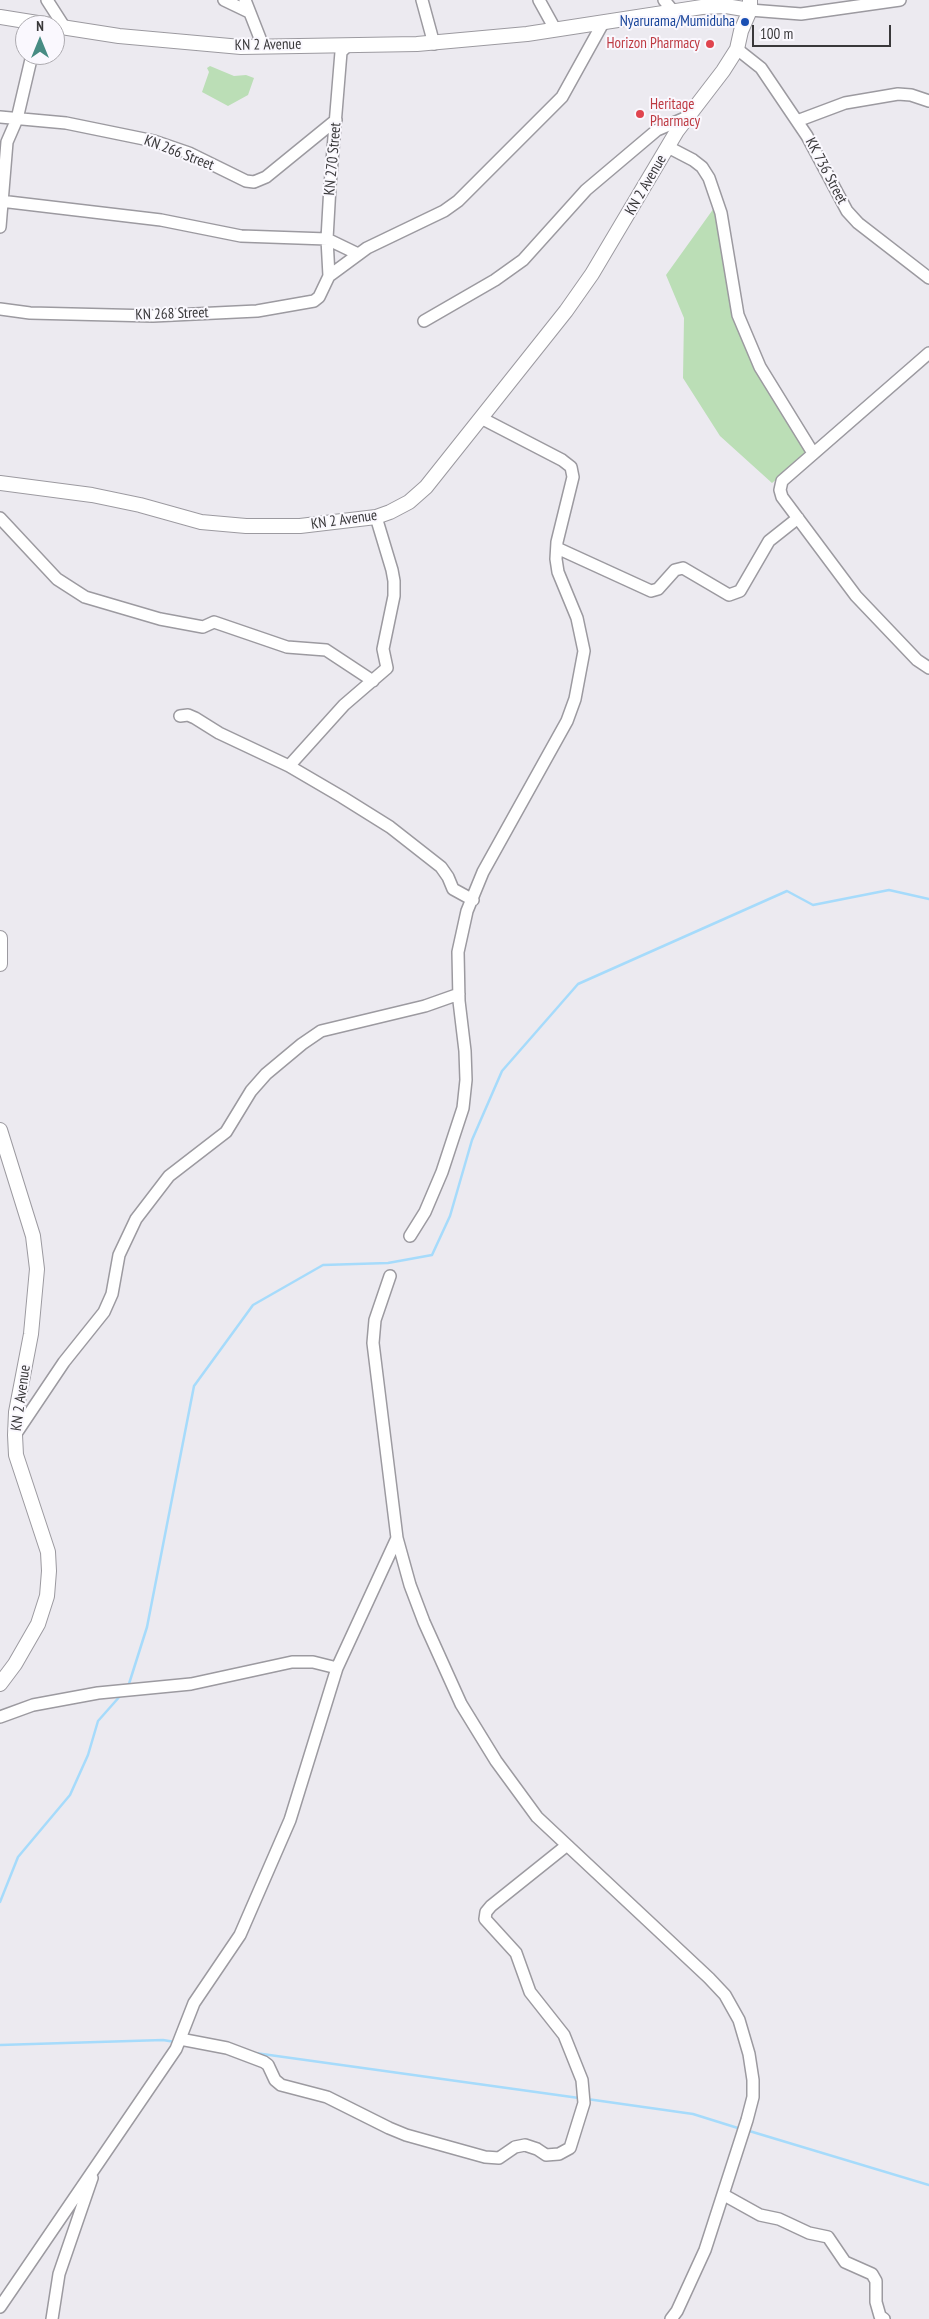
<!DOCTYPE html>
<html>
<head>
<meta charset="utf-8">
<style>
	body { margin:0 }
	#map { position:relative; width:929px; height:2319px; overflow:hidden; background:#eceaf0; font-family:"PT Sans Narrow",sans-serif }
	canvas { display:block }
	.north { position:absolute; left:15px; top:15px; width:50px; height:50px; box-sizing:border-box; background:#faf8fe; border:1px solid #adabb0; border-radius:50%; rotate:0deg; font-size:14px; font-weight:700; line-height:20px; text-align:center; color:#39383a }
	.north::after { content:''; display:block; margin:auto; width:18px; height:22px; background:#478c83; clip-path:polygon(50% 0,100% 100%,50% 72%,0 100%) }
	.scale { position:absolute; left:752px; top:25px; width:139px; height:22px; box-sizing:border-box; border:2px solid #39383a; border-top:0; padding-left:6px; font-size:15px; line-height:18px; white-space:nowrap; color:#39383a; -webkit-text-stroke:4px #faf8fe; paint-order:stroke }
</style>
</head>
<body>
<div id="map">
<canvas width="929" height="2319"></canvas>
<div class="north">N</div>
<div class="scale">100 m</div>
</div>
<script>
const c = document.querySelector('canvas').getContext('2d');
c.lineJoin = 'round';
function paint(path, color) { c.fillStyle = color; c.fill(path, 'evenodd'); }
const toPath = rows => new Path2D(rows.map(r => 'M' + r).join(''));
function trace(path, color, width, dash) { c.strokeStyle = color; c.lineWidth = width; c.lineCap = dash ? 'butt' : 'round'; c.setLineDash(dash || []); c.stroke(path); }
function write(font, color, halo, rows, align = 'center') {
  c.font = font + ' "PT Sans Narrow",sans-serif'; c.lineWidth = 4; c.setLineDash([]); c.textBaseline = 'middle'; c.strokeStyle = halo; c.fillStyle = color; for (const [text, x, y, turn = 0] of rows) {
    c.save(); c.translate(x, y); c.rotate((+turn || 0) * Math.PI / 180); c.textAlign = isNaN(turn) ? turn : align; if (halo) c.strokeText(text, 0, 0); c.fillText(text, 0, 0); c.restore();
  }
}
const green = toPath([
	[210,66,234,76,246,75,254,78,248,95,228,106,202,92,209,72,207,68],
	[714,208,733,288,732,316,747,350,809,453,772,483,720,436,683,378,684,318,666,275]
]);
const stream = toPath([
	[128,1687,147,1627,194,1386,253,1305,323,1265,388,1263,432,1255,450,1216,472,1140,502,1071,578,984,787,891,813,905,889,890,929,899],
	[0,1902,18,1857,70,1795,88,1755,98,1721,121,1695],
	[0,2045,163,2040,175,2042],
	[255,2053,579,2098],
	[587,2099,693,2114,741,2129],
	[746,2130,929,2185]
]);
const minor = toPath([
	[47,0,65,28],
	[224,0,249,12],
	[245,0,263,46],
	[422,0,434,44],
	[539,0,555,29],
	[664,0,673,11],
	[750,10,801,14,900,0],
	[737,49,761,68,807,136,847,211,858,223,929,278],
	[0,117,66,123,154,141,189,153,246,181,254,182,266,177,336,120],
	[797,121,845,103,898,94,911,95,929,101],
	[668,147,693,160,702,167,709,178,721,213,738,315,760,367,813,453],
	[0,201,161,220,241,236,327,239,358,254],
	[0,227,7,142,17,119,32,55],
	[329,276,367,248,444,211,458,201,562,97,603,23],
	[0,309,30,313,153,316,257,311,314,301,319,297,329,276,327,239,330,186,341,52,348,45],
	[424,321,495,280,523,260,586,190,657,130,685,118],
	[929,353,782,481,780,490,782,497,856,596,917,660,929,668],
	[0,518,57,579,85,597,160,619,203,627,214,622,287,647,326,650,373,681],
	[557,548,651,591,658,589,675,570,683,568,729,595,740,591,769,541,798,518],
	[180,716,188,715,195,718,219,733,289,766,342,797,390,827,441,867,448,877,453,889,473,900],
	[289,766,344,705,387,668,383,649,394,596,394,581,392,570,376,517],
	[410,1236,425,1212,442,1172,463,1108,466,1080,465,1051,459,1001,458,952,467,911,483,872,567,721,575,699,584,651,577,618,558,572,556,559,557,542,573,477,571,467,562,460,481,418],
	[15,1435,64,1362,104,1312,112,1294,119,1255,136,1219,169,1176,226,1132,251,1091,266,1074,302,1044,321,1031,425,1006,459,994],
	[397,1538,410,1585,424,1622,461,1704,496,1761,537,1817,709,1978,725,1995,739,2020,749,2054,753,2080,753,2097,747,2120,705,2250,677,2311,671,2319],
	[0,1717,33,1705,98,1693,191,1684,292,1662,313,1662,337,1668],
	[180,2039,227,2048,264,2062,268,2065,275,2080,281,2085,327,2097,389,2128,406,2135,485,2157,499,2158,515,2147,525,2145,537,2149,546,2155,559,2154,570,2148,584,2103,582,2080,564,2035,530,1992,516,1953,485,1919,486,1912,491,1906,566,1846],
	[724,2195,760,2215,779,2219,809,2233,828,2237,845,2262,872,2274,876,2281,876,2302,880,2316,884,2319],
	[0,2307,176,2049,194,2003,240,1935,290,1820,337,1668,397,1538,373,1343,375,1320,390,1276],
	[52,2319,59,2274,92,2178]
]);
const major = toPath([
	[0,17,50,25],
	[55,26,119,36,241,47,417,44,527,34,702,7,726,6,750,10],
	[0,483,92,495,140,505,201,522,246,526,300,526,376,517,390,512,409,502,426,487,566,311,592,274,677,131,723,71,737,49,741,31,750,10,750,0],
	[0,938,0,964],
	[0,1130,33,1236,37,1269,31,1334,16,1412,15,1435,16,1455,48,1552,49,1571,47,1596,38,1624,15,1664,0,1684]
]);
const markers = [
	[745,22,5,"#1a4fb4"],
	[710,44,5,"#e0444e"],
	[640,114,5,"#e0444e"]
];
const transitNames = [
	["Nyarurama/Mumiduha",735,22]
];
const healthNames = [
	["Horizon Pharmacy",700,44],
	["Heritage",650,105,"left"],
	["Pharmacy",650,122,"left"]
];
const streetNames = [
	["KN 2 Avenue",268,45,-1],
	["KN 266 Street",179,153,21],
	["KN 270 Street",333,159,-85],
	["KK 736 Street",826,171,62],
	["KN 2 Avenue",646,185,-60],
	["KN 268 Street",172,314,-2],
	["KN 2 Avenue",344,520,-8],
	["KN 2 Avenue",21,1398,-82]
];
paint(green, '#bbdeb6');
trace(stream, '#a6dbfb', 2.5);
trace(minor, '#9c9aa0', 14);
trace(major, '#9c9aa0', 16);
trace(minor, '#fff', 11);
trace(major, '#fff', 14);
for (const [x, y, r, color] of markers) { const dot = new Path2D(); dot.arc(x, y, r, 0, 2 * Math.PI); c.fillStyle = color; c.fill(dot); trace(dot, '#faf8fe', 2); }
write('15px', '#164399', '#faf8fe', transitNames, 'right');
write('15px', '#be3a42', '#faf8fe', healthNames, 'right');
write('15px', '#39383a', '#faf8fe', streetNames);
</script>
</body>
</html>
